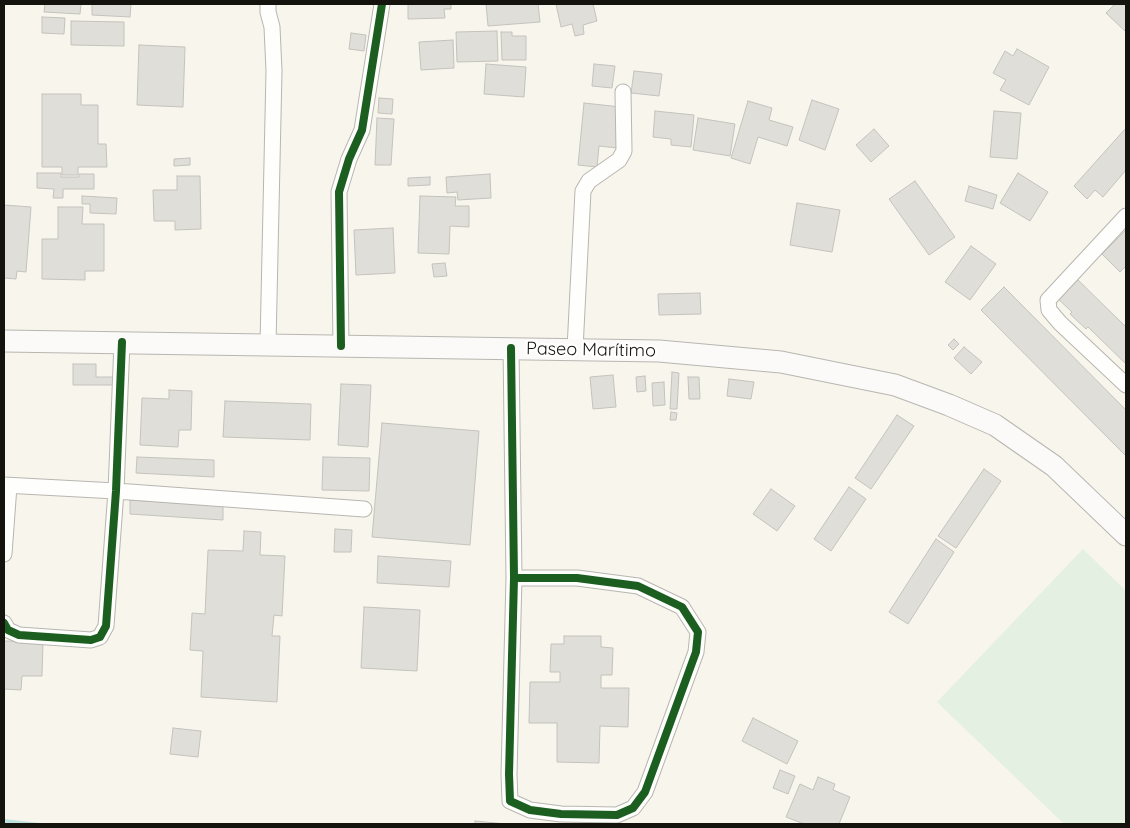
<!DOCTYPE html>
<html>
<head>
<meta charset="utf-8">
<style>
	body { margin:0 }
	#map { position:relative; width:1130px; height:828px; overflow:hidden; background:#f7f5ec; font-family:Quicksand,sans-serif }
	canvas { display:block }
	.frame { position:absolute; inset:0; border:5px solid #14130e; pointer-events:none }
</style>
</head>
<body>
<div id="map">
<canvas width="1130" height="828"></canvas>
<div class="frame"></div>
</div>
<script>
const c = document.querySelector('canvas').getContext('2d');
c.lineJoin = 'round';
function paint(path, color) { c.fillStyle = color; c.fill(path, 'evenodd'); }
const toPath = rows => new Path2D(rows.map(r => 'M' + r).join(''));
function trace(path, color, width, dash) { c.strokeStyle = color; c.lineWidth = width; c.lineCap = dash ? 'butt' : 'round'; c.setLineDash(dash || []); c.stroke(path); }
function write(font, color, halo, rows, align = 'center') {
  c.font = font + ' Quicksand,sans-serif'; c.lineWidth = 5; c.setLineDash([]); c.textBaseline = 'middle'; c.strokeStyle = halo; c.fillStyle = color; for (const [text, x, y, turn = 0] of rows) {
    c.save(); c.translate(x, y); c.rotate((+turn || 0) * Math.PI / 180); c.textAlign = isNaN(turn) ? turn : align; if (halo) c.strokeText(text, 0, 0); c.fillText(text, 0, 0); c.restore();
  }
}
const green = toPath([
	[1083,549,1126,591,1126,824,1064,824,937,702]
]);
const water = toPath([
	[4,819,49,824,4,824]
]);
const building = toPath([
	[45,4,81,4,80,14,44,12,45,4],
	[92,4,131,4,130,17,92,15,92,4],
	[408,4,451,4,451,9,444,9,445,18,408,19,408,4],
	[486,4,538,4,540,22,488,26,486,4],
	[556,4,593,4,597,21,583,25,584,34,575,36,572,24,561,27,556,4],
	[1115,4,1126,4,1126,32,1106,13,1115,4],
	[42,17,65,18,64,34,42,33,42,17],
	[71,21,124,22,124,46,71,45,71,21],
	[497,31,498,61,457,62,456,32,497,31],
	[501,32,512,32,512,36,526,36,526,60,502,60,501,32],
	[351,33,366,35,364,51,349,49,351,33],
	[453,40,454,68,421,70,419,42,453,40],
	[139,45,185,47,183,107,137,105,139,45],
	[1017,49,1049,67,1029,105,1000,90,1006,80,993,73,1005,51,1013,56,1017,49],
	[486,64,526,67,524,97,484,94,486,64],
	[594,64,615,66,612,88,592,86,594,64],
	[634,71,662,74,659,96,631,93,634,71],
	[42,94,81,94,81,105,98,105,98,144,106,144,107,167,78,167,78,175,62,175,62,167,42,167,42,94],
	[379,98,393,99,392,114,378,113,379,98],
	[812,100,839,109,825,150,799,140,812,100],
	[748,101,772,108,769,120,793,127,787,146,758,137,750,164,731,158,748,101],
	[584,103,621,107,617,148,599,146,597,167,578,165,584,103],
	[655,111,694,115,691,147,671,145,671,139,653,137,655,111],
	[994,111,1021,113,1017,159,990,157,994,111],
	[377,118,394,119,391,165,375,165,377,118],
	[698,118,735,124,730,156,693,150,698,118],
	[1126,128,1126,170,1103,197,1095,190,1087,199,1074,186,1126,128],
	[874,129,889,146,871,162,856,145,874,129],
	[190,158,190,165,174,166,174,159,190,158],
	[37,173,61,173,61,177,79,177,79,174,94,174,94,189,63,189,63,198,53,198,54,189,37,188,37,173],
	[1018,173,1048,192,1030,221,1000,203,1018,173],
	[490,174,491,198,458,200,457,192,447,193,446,177,490,174],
	[177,176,200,176,201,229,175,230,175,221,154,221,153,190,177,190,177,176],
	[430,177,430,185,408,186,408,178,430,177],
	[915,181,955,237,929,255,889,199,915,181],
	[969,186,997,195,993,209,965,201,969,186],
	[82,196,117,198,116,214,90,213,90,204,82,204,82,196],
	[420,196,456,197,455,206,469,206,469,227,450,226,449,254,418,253,420,196],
	[797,203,840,210,832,252,790,245,797,203],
	[4,205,31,207,26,272,17,271,16,279,4,278,4,205],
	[58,207,83,207,82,224,104,224,104,271,85,271,85,280,42,279,42,239,58,239,58,207],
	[393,228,395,273,356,275,354,230,393,228],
	[1126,230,1126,266,1120,272,1102,254,1126,230],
	[971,246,996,264,970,300,945,282,971,246],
	[445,263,447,276,434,277,432,264,445,263],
	[1075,277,1126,327,1126,364,1088,327,1086,329,1070,314,1072,312,1056,297,1075,277],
	[1004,287,1126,410,1126,456,981,310,1004,287],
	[700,293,701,314,659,315,658,294,700,293],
	[954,339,959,344,953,350,948,345,954,339],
	[964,347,982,362,971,374,954,358,964,347],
	[73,364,96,364,96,377,114,377,114,385,73,385,73,364],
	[672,372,679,373,677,409,670,409,672,372],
	[613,375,616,407,593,409,590,377,613,375],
	[645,376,646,391,637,392,636,377,645,376],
	[688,377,699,377,700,399,689,399,688,377],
	[729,379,754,382,751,399,727,396,729,379],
	[664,382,665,405,653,406,652,383,664,382],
	[341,384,371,385,368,447,338,445,341,384],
	[169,390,192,391,191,430,179,430,178,447,140,445,142,398,169,399,169,390],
	[225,401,311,404,310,440,223,437,225,401],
	[671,412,677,413,676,420,670,420,671,412],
	[897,415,914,426,871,489,855,478,897,415],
	[382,423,479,431,470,545,372,537,382,423],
	[137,457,214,460,214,477,136,473,137,457],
	[323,457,370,458,369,491,322,490,323,457],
	[984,469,1001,481,956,548,938,536,984,469],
	[849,487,866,499,831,551,814,539,849,487],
	[771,489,795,506,777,531,753,514,771,489],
	[130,500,223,506,223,520,130,514,130,500],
	[335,529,352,530,351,552,334,552,335,529],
	[244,531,261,532,260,555,285,556,282,616,274,615,272,636,280,636,277,702,201,697,203,651,190,650,192,613,205,614,208,550,243,551,244,531],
	[936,539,954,552,908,624,889,612,936,539],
	[378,556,451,561,449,587,377,583,378,556],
	[364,607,420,610,417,671,361,668,364,607],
	[564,636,601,636,601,647,613,648,612,675,601,675,601,688,629,688,628,727,600,726,599,763,557,762,557,723,529,723,530,682,560,682,560,672,550,672,551,644,564,644,564,636],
	[4,641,43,642,42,676,22,676,21,690,4,689,4,641],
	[753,718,798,741,787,764,742,741,753,718],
	[173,728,201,731,198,757,170,754,173,728],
	[780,770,795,776,788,794,773,788,780,770],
	[818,777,835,784,833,790,850,797,839,824,804,824,786,817,800,784,813,790,818,777],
	[475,821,506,824,475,824,475,821]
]);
const street = toPath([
	[1126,216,1048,300,1049,310,1060,323,1126,385],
	[268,345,274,71,272,27,268,12,268,4],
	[341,346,339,192,349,159,362,130,382,4],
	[511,348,514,578,509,774,510,801,530,810,561,814,617,815,633,808,645,792,696,652,698,632,682,607,638,586,577,578,514,578],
	[575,349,583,191,589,181,619,160,624,151,623,92],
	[4,485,116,491,364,509],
	[4,554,9,486],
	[4,623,8,630,19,635,91,640,100,637,106,626,116,491,122,342]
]);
const secondary = toPath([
	[4,341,659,351,781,362,895,385,949,405,995,425,1054,466,1126,535]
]);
const cycleway = toPath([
	[341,346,339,192,349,159,362,130,382,4],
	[511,348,514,578,509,774,510,801,530,810,561,814,617,815,633,808,645,792,696,652,698,632,682,607,638,586,577,578,514,578],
	[4,623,8,630,19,635,91,640,100,637,106,626,116,491,122,342]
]);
const streetNames = [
	["Paseo Marítimo",591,350,1]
];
paint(green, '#e4f0e1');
paint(water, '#c0e1df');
paint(building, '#e0ded8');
trace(building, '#c4c2bc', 1);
trace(street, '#b8b6b0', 17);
trace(secondary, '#b8b6b0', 23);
trace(street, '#fefefc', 15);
trace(secondary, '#fbfaf9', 21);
trace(cycleway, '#1b5e20', 8);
write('18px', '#14130e', '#fff', streetNames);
</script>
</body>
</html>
